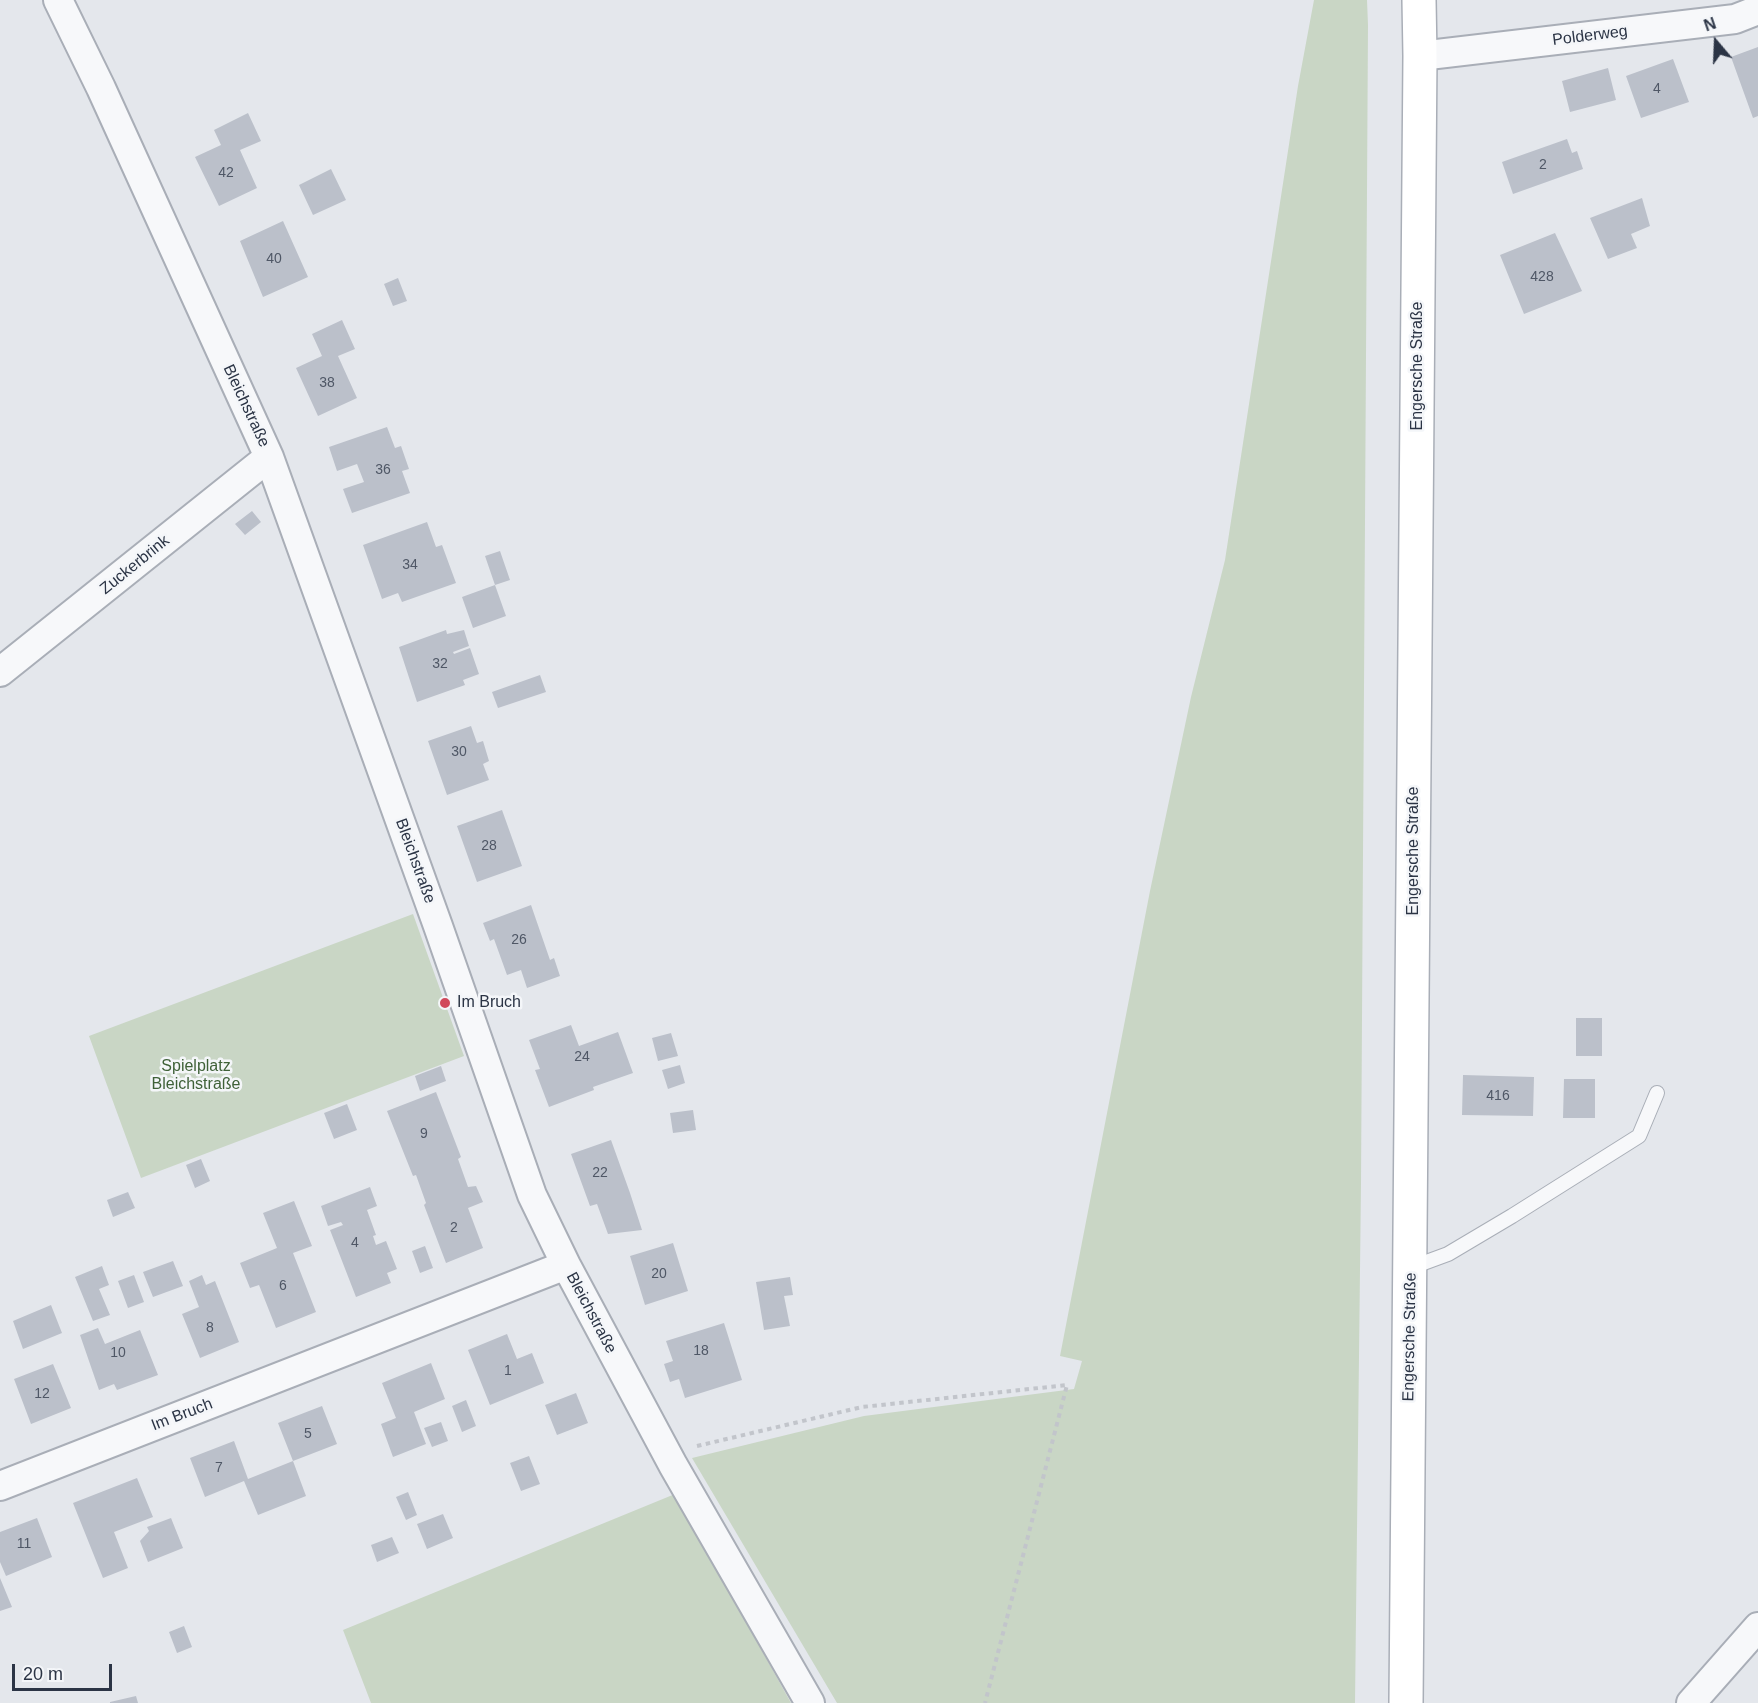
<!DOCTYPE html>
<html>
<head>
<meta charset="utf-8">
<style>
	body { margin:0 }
	#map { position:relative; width:1758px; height:1703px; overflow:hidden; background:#e4e7ec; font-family:Helvetica,sans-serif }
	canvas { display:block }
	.north { position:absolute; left:1686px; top:12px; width:60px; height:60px; -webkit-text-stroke:4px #f4f6f9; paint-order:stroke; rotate:341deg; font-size:16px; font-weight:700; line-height:24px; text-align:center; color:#2b3445 }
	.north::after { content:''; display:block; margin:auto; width:21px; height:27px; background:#2b3445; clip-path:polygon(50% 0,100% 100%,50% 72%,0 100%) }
	.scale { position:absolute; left:12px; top:1664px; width:100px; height:27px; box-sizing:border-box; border:3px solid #2b3445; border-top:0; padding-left:8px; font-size:18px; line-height:21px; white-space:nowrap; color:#2b3445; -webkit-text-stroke:4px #f4f6f9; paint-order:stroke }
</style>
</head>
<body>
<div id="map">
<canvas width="1758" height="1703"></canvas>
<div class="north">N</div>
<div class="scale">20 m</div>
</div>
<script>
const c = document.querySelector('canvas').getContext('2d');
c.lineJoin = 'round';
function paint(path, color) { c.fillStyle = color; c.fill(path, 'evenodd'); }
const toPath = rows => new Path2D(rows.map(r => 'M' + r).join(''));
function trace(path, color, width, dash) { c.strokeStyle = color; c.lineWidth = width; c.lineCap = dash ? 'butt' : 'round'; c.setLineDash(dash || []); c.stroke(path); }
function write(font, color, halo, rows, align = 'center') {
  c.font = font + ' Helvetica,sans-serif'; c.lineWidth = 5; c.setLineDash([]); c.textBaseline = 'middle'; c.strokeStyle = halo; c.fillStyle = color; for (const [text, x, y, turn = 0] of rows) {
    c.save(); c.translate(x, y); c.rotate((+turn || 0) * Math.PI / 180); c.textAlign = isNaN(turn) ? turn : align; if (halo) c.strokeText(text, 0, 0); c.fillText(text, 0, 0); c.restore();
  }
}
const green = toPath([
	[1314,0,1367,0,1368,25,1361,1183,1355,1703,837,1703,692,1458,864,1416,1074,1389,1082,1361,1060,1356,1150,891,1191,697,1225,560,1298,86],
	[413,914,464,1056,141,1178,89,1036],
	[675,1494,791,1703,371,1703,343,1630]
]);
const building = toPath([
	[1758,47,1758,116,1753,118,1731,57],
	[1673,59,1689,102,1641,118,1626,76],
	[1608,68,1616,100,1570,112,1562,81],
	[248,113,261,141,240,150,257,188,219,206,195,157,221,145,214,130],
	[1567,139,1572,153,1577,151,1583,169,1513,194,1502,162],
	[331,169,346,200,313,215,299,185],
	[1642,198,1650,226,1631,234,1637,248,1608,259,1590,218],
	[283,221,308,277,263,297,240,241],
	[1555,233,1582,291,1524,314,1500,255],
	[398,278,407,301,393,306,384,284],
	[342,320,355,349,338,356,357,398,318,416,296,368,322,356,312,334],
	[387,427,395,448,401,446,409,469,402,471,410,493,352,513,343,489,364,482,357,464,337,471,329,447],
	[252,511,261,522,245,535,235,524],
	[427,522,436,547,442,545,456,583,402,602,398,593,382,599,363,545],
	[500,551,510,580,495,585,506,616,473,628,462,597,495,585,485,556],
	[446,630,447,634,464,630,469,646,453,652,454,654,470,648,479,674,463,680,465,685,417,702,399,647],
	[540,675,546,692,498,708,492,692],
	[471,726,477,743,483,741,489,761,483,764,489,780,447,795,428,741],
	[502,810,522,866,477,882,457,826],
	[531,905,550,960,554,958,560,976,527,988,521,970,507,975,494,939,490,941,483,923],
	[1576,1018,1602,1018,1602,1056,1576,1056],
	[571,1025,579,1046,618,1032,633,1073,593,1087,594,1090,549,1107,535,1070,540,1069,529,1040],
	[671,1033,678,1056,658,1061,652,1038],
	[680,1065,685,1083,668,1089,662,1070],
	[441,1066,446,1081,420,1091,415,1076],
	[1463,1075,1534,1077,1533,1116,1462,1115],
	[1564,1079,1595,1079,1595,1118,1563,1118],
	[436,1092,461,1157,458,1159,468,1187,476,1186,483,1202,468,1208,483,1248,446,1263,424,1205,426,1203,416,1175,413,1176,387,1111],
	[347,1104,357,1130,334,1139,324,1113],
	[693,1110,696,1130,673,1133,670,1113],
	[611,1140,630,1193,642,1230,608,1234,597,1204,590,1206,571,1154],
	[201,1159,210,1181,195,1188,186,1165],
	[370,1187,377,1206,367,1210,376,1235,373,1236,376,1245,386,1241,397,1269,387,1273,391,1283,356,1297,330,1230,343,1225,341,1222,328,1226,321,1206],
	[128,1192,135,1208,113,1217,107,1200],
	[294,1201,312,1246,293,1253,316,1312,276,1328,259,1285,250,1288,240,1263,277,1248,263,1213],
	[673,1243,688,1291,645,1305,630,1256],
	[425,1246,433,1268,420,1273,412,1251],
	[173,1261,183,1286,153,1297,143,1272],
	[102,1266,109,1285,99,1289,110,1315,93,1321,75,1277],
	[134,1275,144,1302,128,1308,118,1281],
	[202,1275,206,1285,215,1281,239,1342,200,1358,182,1314,199,1307,189,1281],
	[790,1277,793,1295,784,1296,790,1326,764,1330,756,1282],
	[51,1305,62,1333,23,1349,13,1321],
	[724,1323,742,1380,685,1398,679,1379,670,1382,664,1364,673,1361,666,1341],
	[98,1328,105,1344,140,1330,158,1375,117,1390,114,1384,99,1390,80,1335],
	[507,1334,517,1359,532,1353,544,1383,490,1405,468,1350],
	[431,1363,445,1399,414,1412,426,1444,393,1457,381,1424,396,1418,382,1383],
	[53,1364,71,1408,31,1424,14,1379],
	[576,1393,588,1423,557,1435,545,1405],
	[466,1400,476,1426,462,1432,452,1406],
	[322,1406,337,1444,293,1461,278,1423],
	[441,1422,448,1441,432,1447,424,1428],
	[234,1441,248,1479,293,1461,306,1496,258,1515,244,1481,205,1497,190,1458],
	[529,1456,540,1484,521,1491,510,1463],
	[137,1478,153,1517,114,1532,128,1568,103,1578,73,1503],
	[408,1492,417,1515,406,1520,396,1497],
	[443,1514,453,1538,427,1549,417,1524],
	[37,1518,52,1557,6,1576,0,1562,0,1532],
	[171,1518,183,1548,148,1562,140,1541,149,1531,147,1527],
	[392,1537,399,1553,377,1562,371,1545],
	[0,1578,12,1607,0,1611],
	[184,1626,192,1647,177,1653,169,1632],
	[136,1696,138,1703,110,1703,110,1702]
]);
const path = toPath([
	[697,1446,862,1407,1067,1385,985,1703]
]);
const service = toPath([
	[1410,1268,1448,1254,1512,1216,1639,1136,1657,1093]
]);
const minor = toPath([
	[58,0,101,88,269,457,438,926,532,1195,566,1265,673,1465,810,1703],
	[1420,56,1735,19,1758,10],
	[0,672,269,457],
	[0,1486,566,1265],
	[1691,1703,1758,1627]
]);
const secondary = toPath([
	[1406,1703,1420,56,1419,0]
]);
const markers = [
	[445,1003,6,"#d1495b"]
];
const numberNames = [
	["4",1657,89],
	["2",1543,165],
	["42",226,173],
	["40",274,259],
	["428",1542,277],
	["38",327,383],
	["36",383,470],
	["34",410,565],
	["32",440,664],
	["30",459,752],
	["28",489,846],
	["26",519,940],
	["24",582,1057],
	["416",1498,1096],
	["9",424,1134],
	["22",600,1173],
	["2",454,1228],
	["4",355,1243],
	["20",659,1274],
	["6",283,1286],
	["8",210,1328],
	["18",701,1351],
	["10",118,1353],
	["1",508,1371],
	["12",42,1394],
	["5",308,1434],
	["7",219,1468],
	["11",24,1544]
];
const streetNames = [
	["Polderweg",1590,36,-7],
	["Engersche Straße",1418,366,-90],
	["Bleichstraße",246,406,65],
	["Zuckerbrink",135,565,-39],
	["Engersche Straße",1414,851,-90],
	["Bleichstraße",415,861,70],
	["Bleichstraße",591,1313,62],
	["Engersche Straße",1410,1337,-89],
	["Im Bruch",182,1415,-21]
];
const poiNames = [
	["Im Bruch",457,1003]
];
const parkNames = [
	["Spielplatz",196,1067],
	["Bleichstraße",196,1085]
];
paint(green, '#c9d6c5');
paint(building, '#bbc0ca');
trace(service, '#a9aeb7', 16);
trace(minor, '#a9aeb7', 32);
trace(secondary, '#a9aeb7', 36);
trace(path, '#c2c5cb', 4, [4.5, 4.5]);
trace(service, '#f7f8fa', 14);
trace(minor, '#f7f8fa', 28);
trace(secondary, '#fff', 33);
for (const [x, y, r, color] of markers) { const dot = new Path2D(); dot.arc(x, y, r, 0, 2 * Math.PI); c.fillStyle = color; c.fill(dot); trace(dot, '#f4f6f9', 2); }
write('14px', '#4f5766', null, numberNames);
write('16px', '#2b3445', '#f4f6f9', streetNames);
write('16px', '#2b3445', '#f4f6f9', poiNames, 'left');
write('16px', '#3f6138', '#f4f6f9', parkNames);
</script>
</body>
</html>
